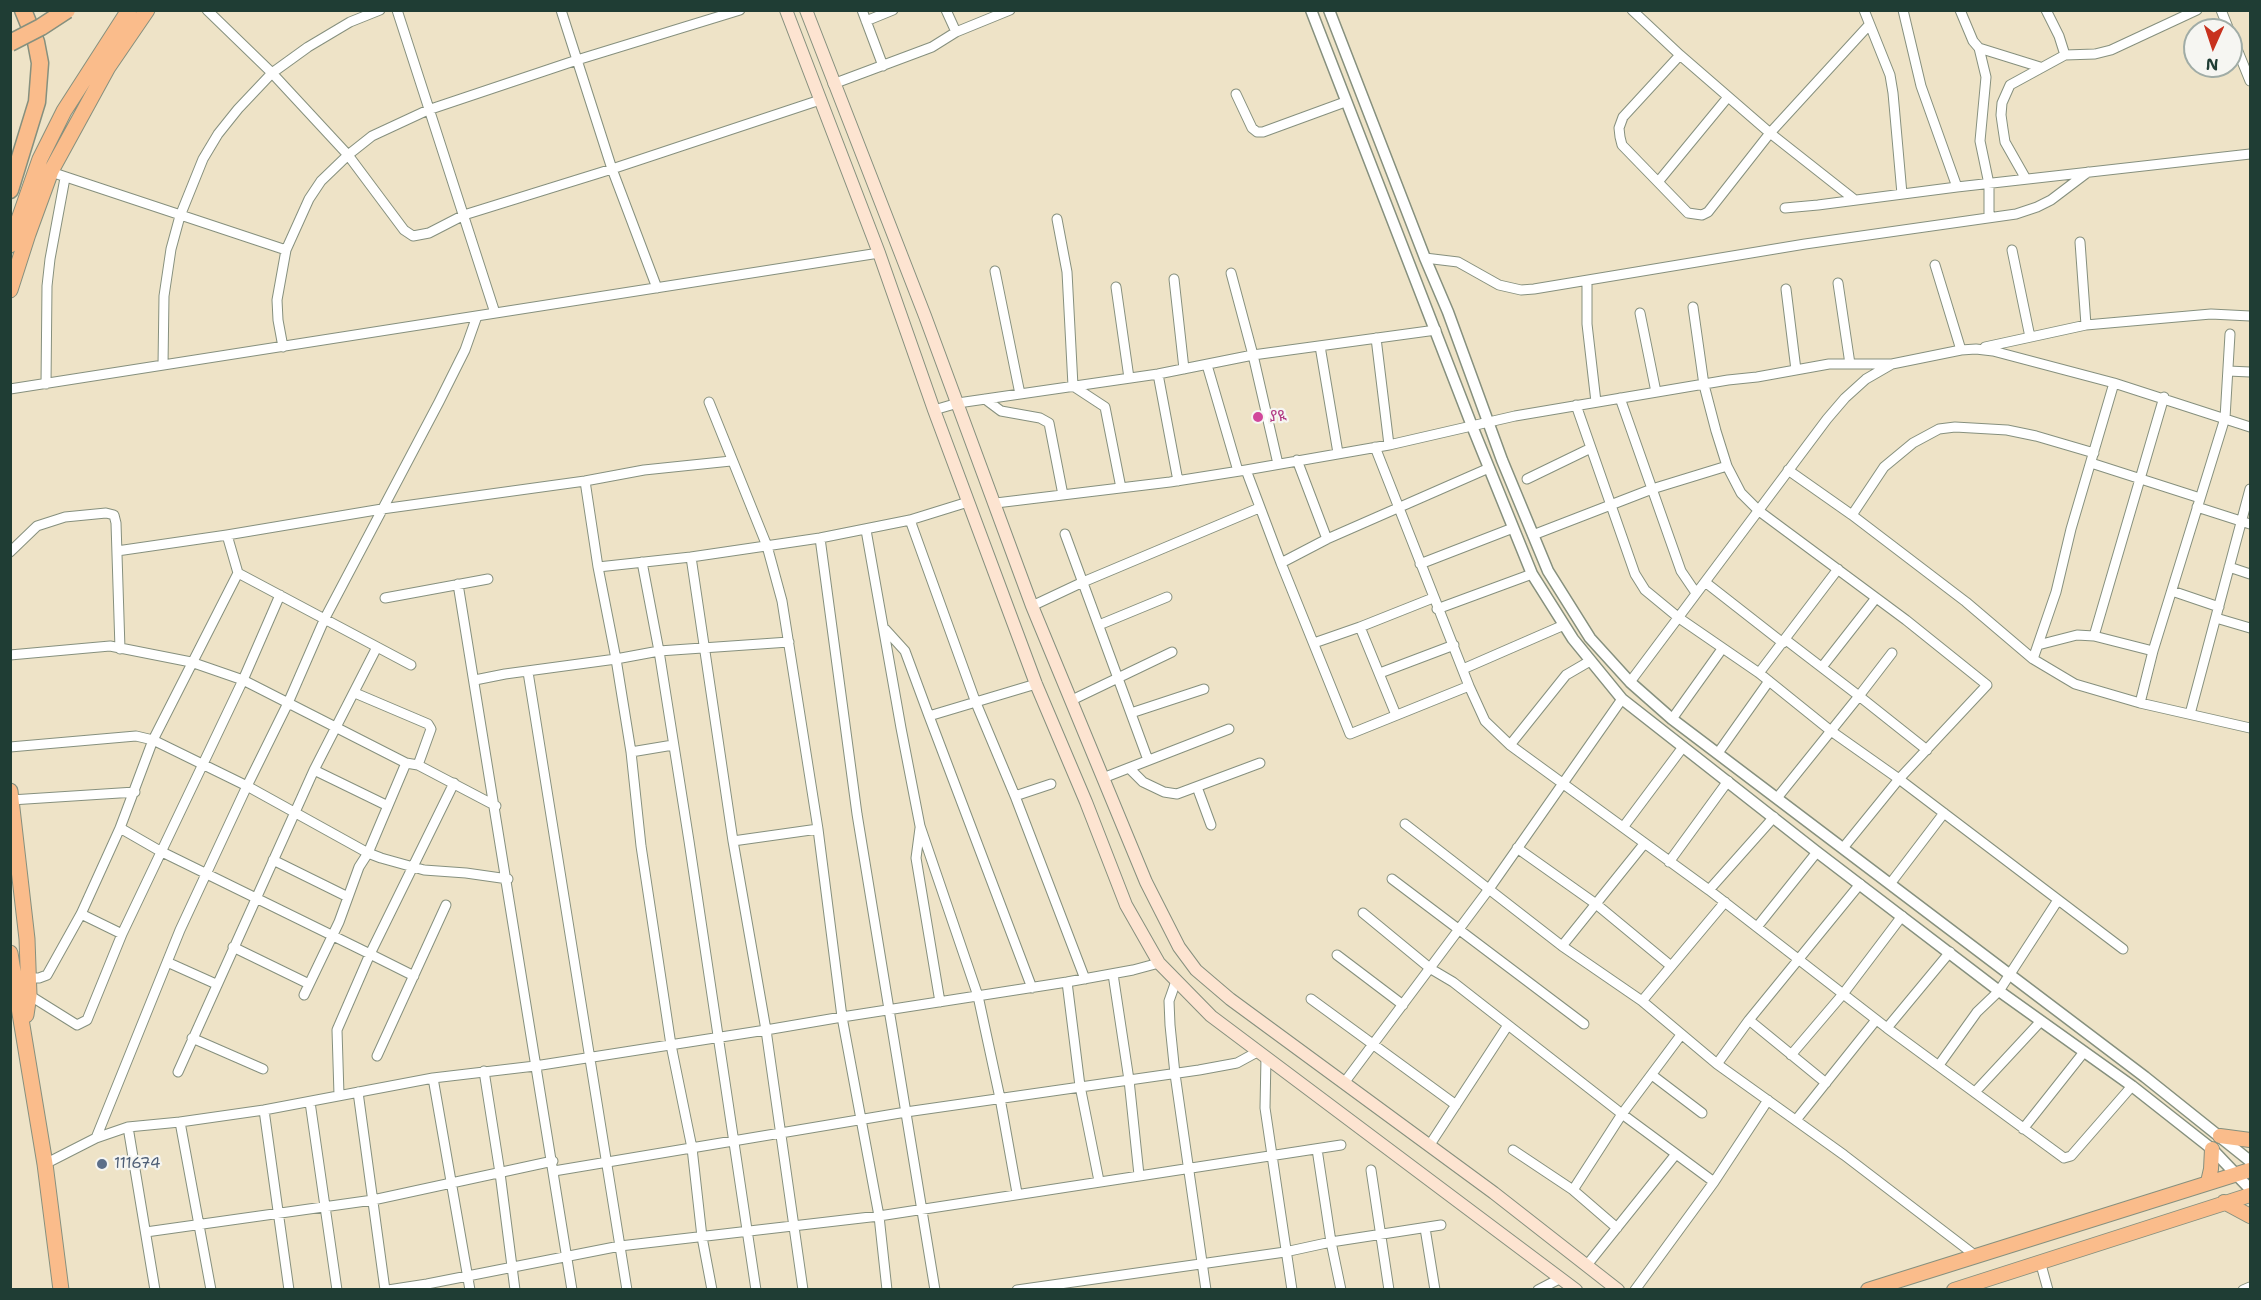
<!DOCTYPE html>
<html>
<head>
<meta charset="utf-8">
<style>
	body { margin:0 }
	#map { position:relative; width:2261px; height:1300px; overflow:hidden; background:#eee3c7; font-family:"Shantell Sans",sans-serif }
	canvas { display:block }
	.frame { position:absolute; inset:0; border:12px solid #1f3d34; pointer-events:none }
	.north { position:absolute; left:2183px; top:18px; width:60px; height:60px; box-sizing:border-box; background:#f6f6f2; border:2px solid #a0aca6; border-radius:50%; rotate:183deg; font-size:16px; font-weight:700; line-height:24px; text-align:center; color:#1f3d34 }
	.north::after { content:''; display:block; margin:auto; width:21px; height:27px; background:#c8321e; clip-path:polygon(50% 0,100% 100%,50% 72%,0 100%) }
</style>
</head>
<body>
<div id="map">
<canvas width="2261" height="1300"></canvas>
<div class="frame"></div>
<div class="north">N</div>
</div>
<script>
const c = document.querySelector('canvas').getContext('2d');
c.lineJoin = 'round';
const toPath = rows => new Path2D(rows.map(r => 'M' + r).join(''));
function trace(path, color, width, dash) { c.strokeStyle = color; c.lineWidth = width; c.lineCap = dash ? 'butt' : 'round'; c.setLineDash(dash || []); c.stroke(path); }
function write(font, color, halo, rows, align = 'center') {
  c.font = font + ' "Shantell Sans","Noto Sans Ethiopic",sans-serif'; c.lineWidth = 4.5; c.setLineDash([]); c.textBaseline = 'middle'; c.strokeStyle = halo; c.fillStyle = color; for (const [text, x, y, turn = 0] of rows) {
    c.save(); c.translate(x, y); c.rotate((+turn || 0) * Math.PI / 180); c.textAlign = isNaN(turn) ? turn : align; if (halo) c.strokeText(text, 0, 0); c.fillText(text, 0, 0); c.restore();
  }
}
const minor = toPath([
	[207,10,272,73,348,155,404,230,413,236,429,233,464,215,612,169,820,100],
	[397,10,495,313],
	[561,10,612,169,657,288],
	[862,10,883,66],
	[946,10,956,32],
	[1632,10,1680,55,1770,133,1855,200],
	[1864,10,1890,75,1893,93,1902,194],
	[1903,10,1921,86,1957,187,2250,154],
	[1960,10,1973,41,1979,48,2040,67],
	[2046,10,2059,36,2065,55],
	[2221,10,2229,30],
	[866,21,893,10],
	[2231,34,2250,81],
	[1979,48,1986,77,1980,141,1989,184,1989,217],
	[1680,55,1623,117,1619,128,1620,137,1622,145,1688,213,1702,215,1708,212,1770,133,1869,25],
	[833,84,932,47,956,32,1010,10],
	[1236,94,1252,128,1257,132,1263,132,1345,102],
	[51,172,286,250],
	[2026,179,2005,142,2003,129,2001,115,2002,103,2010,85,2065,55,2095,54,2111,50,2197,10],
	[1658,182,1728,97],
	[1785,208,1818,205,1957,187],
	[1057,219,1067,272,1073,386,1105,407,1121,488],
	[2080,242,2086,325],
	[2012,250,2030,337],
	[1425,258,1458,262,1499,285,1521,290,1534,289,1805,244,2016,214,2037,207,2051,200,2088,172],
	[1935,265,1961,350],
	[995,271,1020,394],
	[1231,273,1253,355,1278,464],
	[1174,279,1184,369],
	[1587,281,1587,324,1596,402],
	[1838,283,1850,364],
	[1116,287,1129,378],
	[1786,289,1796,370],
	[1693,307,1704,385,1716,431,1727,466,1741,493,1759,511,1906,620,1987,685,1899,779,1843,848],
	[1640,313,1656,392],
	[1376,338,1389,445],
	[1320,346,1338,453],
	[283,347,278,320,277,300,286,250,309,199,321,181,348,155,372,136,428,110,577,60,740,10],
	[1985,347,2086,325,2211,314,2250,316],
	[163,365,164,296,171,249,180,216,203,159,218,134,238,109,272,73,308,47,350,22,380,10],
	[1207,365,1238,471],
	[2228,371,2250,372],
	[1158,374,1178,481],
	[46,384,47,286,50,259,65,178],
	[10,389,879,253],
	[1620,398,1681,571,1696,593],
	[985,399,1001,411,1040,418,1049,423,1063,495],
	[709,402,767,546,782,601,818,829,842,1017,879,1216,887,1290],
	[1576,405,1635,574,1645,590,1679,618,1759,673,1831,731,1899,779,2123,949],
	[934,410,958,403,1158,374,1253,355,1436,330],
	[1375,447,1469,686,1485,721,1510,745,1709,890,1887,1028,2064,1158,2071,1156,2132,1086],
	[1297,460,1327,539],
	[2091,463,2200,498],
	[1246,470,1281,563],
	[1788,470,1852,515,1966,602,2033,659,2075,684,2140,703,2250,728],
	[1527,479,1591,448],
	[585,481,598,567,616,659,659,651,789,642],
	[996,503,1170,482,1246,470,1389,445,1515,416,1728,380,1757,377,1829,364,1892,364],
	[2197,507,2250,524],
	[1852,515,1884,467,1913,443,1939,429,1955,427,2007,430,2036,436,2094,453],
	[910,520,976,703,1015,796,1085,979],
	[866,530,901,728,920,826,978,996,1000,1098,1017,1193],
	[1065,534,1148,760],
	[1533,535,1652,489,1727,466],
	[820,538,857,814,935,1290],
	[117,551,227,535,382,509,585,481,644,470,731,461],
	[10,552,37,526,65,517,106,513,114,515,116,523,120,649],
	[691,557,733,841,766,1030,803,1290],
	[642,562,659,651,689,841,756,1290],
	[1420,564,1513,528],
	[598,567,691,557,820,538,910,520,968,502],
	[2229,567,2250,574],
	[238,573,411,665],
	[1705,582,1783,643],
	[458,584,572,1290],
	[2172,591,2219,607],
	[385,598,488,579],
	[1032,606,1083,582,1259,508],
	[1437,609,1532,574],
	[2216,618,2250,628],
	[1099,625,1167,597],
	[1360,627,1396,715],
	[885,629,905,651,929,716],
	[2094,636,2164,397],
	[1786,640,1859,696,1892,653],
	[1314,643,1360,627,1433,598],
	[2038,645,2077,635,2094,636,2153,651],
	[10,655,110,646,191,662,243,680,406,763,418,765,496,806],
	[2033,659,2056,592,2071,529,2114,383],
	[1822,667,1876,598],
	[1463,669,1564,625],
	[528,672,627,1290],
	[1380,673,1454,645],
	[1759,673,1838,569],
	[475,680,505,674,616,659,631,752,641,846,671,1045,692,1148,702,1237,712,1290],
	[1630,682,1827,419,1845,398,1866,379,1892,364,1961,350,1976,349,1993,351,2114,383,2250,427],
	[1469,686,1350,734,1281,563,1327,539,1489,468],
	[355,693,428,724,431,729,418,765],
	[1072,700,1172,652],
	[2140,703,2153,651,2225,418,2230,334],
	[1131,713,1204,689],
	[2190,714,2250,489],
	[1672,719,1722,649],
	[1510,745,1566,675,1590,661],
	[10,747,136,736,153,740,247,786,368,853,381,858,424,870,466,873,508,879],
	[631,752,673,745],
	[1718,753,1769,681],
	[1129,768,1143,782,1164,792,1177,794,1260,763],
	[314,770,388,806],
	[1103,778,1229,729],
	[1197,787,1211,825],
	[1015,796,1051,784],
	[1777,798,1859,696,1927,750],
	[11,800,135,792],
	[1405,824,1562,946,1642,1001,1717,1064,1844,1155,1976,1256],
	[1624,826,1683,747],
	[120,828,160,851,370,954,337,1030,339,1095],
	[920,828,916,858,940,1002],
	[733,841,818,829],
	[1517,848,1596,904,1671,966],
	[273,860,348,897],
	[1669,862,1728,781],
	[1392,879,1584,1024],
	[1890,884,1944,813],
	[1709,890,1774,817],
	[1363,913,1431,969,1453,982,1622,1114,1714,1182],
	[81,914,122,934],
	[1757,927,1817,852],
	[1562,946,1644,844],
	[233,947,309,984],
	[1337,955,1403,1005],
	[167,962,216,984],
	[1113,974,1129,1080,1139,1175],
	[414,976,370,954,454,783],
	[28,978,39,978,47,975,81,914,120,828,153,740,238,573,227,535],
	[1176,981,1169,1001,1170,1025,1175,1074,1206,1290],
	[1067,982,1080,1086,1099,1181],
	[1032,988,929,716,1036,684],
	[29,995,77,1025,87,1020,122,934,243,680,280,595],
	[304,995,339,922,359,867,368,853,406,763],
	[1311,999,1456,1105],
	[1642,1001,1725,902],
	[1749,1020,1826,1083],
	[1887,1028,1950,952],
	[192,1038,263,1069],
	[1791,1055,1843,994,1902,916],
	[377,1056,446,905],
	[1266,1057,1265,1108,1292,1290],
	[1717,1064,1749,1020,1860,884],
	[1939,1065,1977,1012,1999,991,2058,900],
	[484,1071,500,1173,515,1290],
	[178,1072,314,770,377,647],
	[1652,1075,1702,1113],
	[433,1078,470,1290],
	[1344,1083,1489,889,1622,699],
	[358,1092,385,1290],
	[1975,1092,2041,1021],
	[310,1102,337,1290],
	[264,1110,289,1290],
	[1796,1120,1876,1020],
	[180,1122,211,1290],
	[128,1127,155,1290],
	[2023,1129,2084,1052],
	[96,1138,180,930,247,786,288,703,325,618,439,402,465,350,477,316],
	[1429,1146,1508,1025],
	[1317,1149,1331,1242,1341,1290],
	[1513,1150,1573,1190,1617,1228],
	[45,1164,96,1138,128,1127,180,1122,264,1110,433,1078,535,1066,766,1030,842,1017,1067,982,1133,970,1159,963],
	[1371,1170,1389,1290],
	[554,1171,906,1112,1199,1070,1237,1063,1259,1051],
	[1573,1190,1622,1114,1681,1035],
	[1425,1228,1435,1290],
	[146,1232,373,1200,553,1161],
	[2040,1261,2048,1290],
	[1587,1265,1676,1154],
	[388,1290,427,1284,620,1246,879,1216,1341,1145],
	[1017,1290,1285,1252,1331,1242,1441,1225],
	[1538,1290,1561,1278],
	[1635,1290,1714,1182,1768,1100],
	[2243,1290,2250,1287]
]);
const tertiary = toPath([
	[1311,10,1472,426,1532,574,1573,639,1622,699,1817,852,1999,991,2132,1086,2212,1149,2250,1189],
	[1329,10,1425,258,1448,312,1502,460,1548,571,1590,638,1630,682,1672,719,2145,1077,2250,1161]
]);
const secondary = toPath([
	[786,10,879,253,934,410,1036,684,1086,802,1126,905,1159,963,1211,1016,1576,1290],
	[806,10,925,316,1032,606,1146,882,1179,947,1196,970,1230,999,1494,1193,1618,1290]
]);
const primary = toPath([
	[2220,1136,2250,1140],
	[2208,1182,2211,1169,2212,1149],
	[2224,1202,2250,1216],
	[1868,1290,2250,1170],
	[1954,1290,2250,1195]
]);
const trunk = toPath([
	[10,245,40,159,64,111,129,10],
	[10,290,28,234,51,171,108,67,147,10],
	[10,791,27,939,29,995,26,1015],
	[10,953,45,1164,61,1290]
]);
const motorway = toPath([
	[10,190,37,102,40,63,36,42,23,10]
]);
const motorwayBridge = toPath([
	[10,43,41,27,67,10]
]);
const markers = [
	[1258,417,6,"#d1479c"],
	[102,1164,6,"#5c6f8a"]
];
const hotelNames = [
	["ያዪ",1270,417]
];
const serviceNames = [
	["111674",114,1164]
];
trace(minor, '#86907e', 11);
trace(tertiary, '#86907e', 13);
trace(secondary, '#86907e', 14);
trace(primary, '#86907e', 16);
trace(trunk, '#86907e', 17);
trace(motorway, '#86907e', 19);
trace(minor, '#fff', 9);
trace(tertiary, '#fff', 10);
trace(secondary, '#fde4d1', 12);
trace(primary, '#fabc8b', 14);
trace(trunk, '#fabc8b', 15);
trace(motorway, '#fabc8b', 16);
trace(motorwayBridge, '#86907e', 19, []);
trace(motorwayBridge, '#fabc8b', 16);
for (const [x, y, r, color] of markers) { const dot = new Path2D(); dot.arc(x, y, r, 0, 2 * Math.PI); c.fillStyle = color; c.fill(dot); trace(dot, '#f6f6f2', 2); }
write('15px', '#b23c85', '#f6f6f2', hotelNames, 'left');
write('15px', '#4e5e75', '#f6f6f2', serviceNames, 'left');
</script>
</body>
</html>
